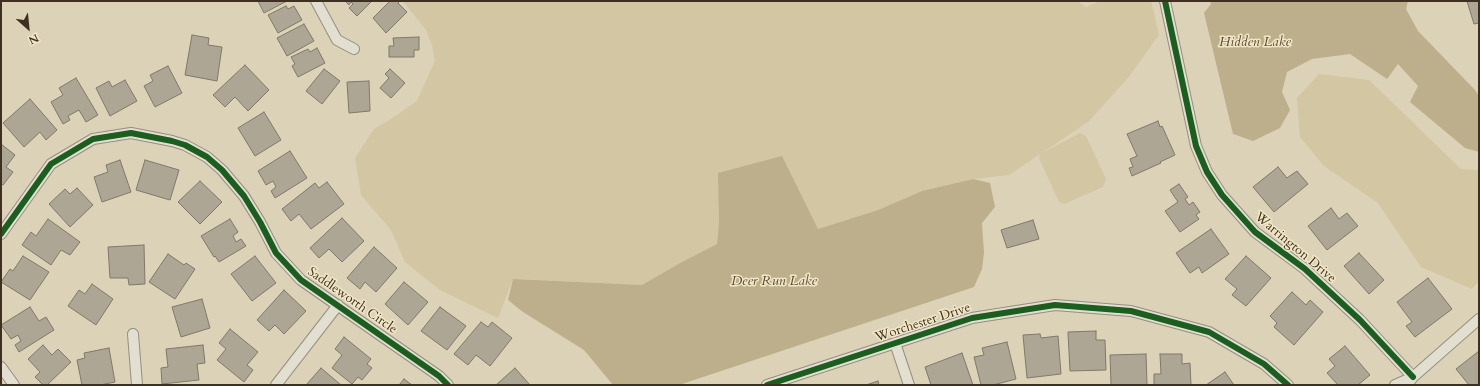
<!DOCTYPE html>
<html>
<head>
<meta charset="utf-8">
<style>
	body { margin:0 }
	#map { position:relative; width:1480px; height:386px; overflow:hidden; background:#dbd2b7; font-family:Cardo,serif }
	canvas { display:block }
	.frame { position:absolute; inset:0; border:2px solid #3f2f20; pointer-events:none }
	.north { position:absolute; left:8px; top:8px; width:40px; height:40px; -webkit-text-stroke:3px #f1e7c6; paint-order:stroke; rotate:153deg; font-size:11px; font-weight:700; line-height:16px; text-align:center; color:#3f2f20 }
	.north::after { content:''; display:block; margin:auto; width:14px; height:18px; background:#3f2f20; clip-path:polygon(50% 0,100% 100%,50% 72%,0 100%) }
</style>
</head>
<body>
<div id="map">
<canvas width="1480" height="386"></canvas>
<div class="frame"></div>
<div class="north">N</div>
</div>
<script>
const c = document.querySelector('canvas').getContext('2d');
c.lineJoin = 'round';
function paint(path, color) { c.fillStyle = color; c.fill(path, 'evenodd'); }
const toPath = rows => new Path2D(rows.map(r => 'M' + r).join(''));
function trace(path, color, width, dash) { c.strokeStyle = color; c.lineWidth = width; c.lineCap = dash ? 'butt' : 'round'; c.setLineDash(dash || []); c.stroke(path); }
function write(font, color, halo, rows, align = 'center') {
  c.font = font + ' Cardo,serif'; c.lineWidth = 3; c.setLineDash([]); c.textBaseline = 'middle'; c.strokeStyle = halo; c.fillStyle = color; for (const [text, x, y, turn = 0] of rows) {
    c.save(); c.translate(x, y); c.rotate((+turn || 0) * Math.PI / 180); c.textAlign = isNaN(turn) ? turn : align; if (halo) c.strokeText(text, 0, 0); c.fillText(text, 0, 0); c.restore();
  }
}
const green = toPath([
	[403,1,1078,1,1086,7,1101,1,1151,1,1159,35,1128,78,1089,121,1042,153,1080,133,1086,136,1106,179,1103,187,1064,204,1059,202,1039,158,1040,154,1009,175,973,179,922,191,878,210,818,229,781,157,719,222,717,244,680,263,642,285,513,279,498,318,440,290,405,262,391,230,361,195,355,158,374,129,391,119,417,101,435,61,432,45,426,30],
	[1319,74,1369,80,1461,169,1479,170,1479,281,1472,289,1421,267,1378,203,1324,166,1300,137,1297,98]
]);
const water = toPath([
	[1210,1,1408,1,1406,9,1418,31,1475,90,1479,96,1479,152,1465,148,1410,102,1418,86,1398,64,1387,79,1350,54,1312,59,1287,72,1282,92,1290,110,1280,128,1253,141,1233,134,1204,13,1211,4],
	[782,156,818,229,878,210,922,191,973,179,990,183,995,207,982,223,984,253,982,269,974,287,679,385,613,385,584,350,523,312,508,300,513,279,642,285,680,263,717,244,719,222,718,173]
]);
const building = toPath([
	[258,1,287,1,264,13,258,1],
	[345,1,372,1,357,16,349,8,353,4,351,2,349,5,345,1],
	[390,1,400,1,398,3,407,12,386,33,373,18,390,1],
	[1467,1,1479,1,1479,23,1474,24,1467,1],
	[286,6,288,9,294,6,302,20,278,33,268,15,286,6],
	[304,24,314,41,287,56,277,38,304,24],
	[192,35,209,38,208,45,222,47,217,81,185,75,192,35],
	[419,37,419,50,414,50,414,57,389,57,389,46,394,46,393,38,419,37],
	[317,48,325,63,298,77,292,66,295,64,291,57,308,49,310,52,317,48],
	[245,65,269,90,248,111,235,97,225,107,213,95,245,65],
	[168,66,182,93,155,107,144,86,153,81,150,75,168,66],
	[324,69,340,81,322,104,306,91,324,69],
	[390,69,405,83,391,98,380,88,389,78,385,74,390,69],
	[76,78,98,115,86,122,79,110,68,116,70,120,63,124,51,102,63,95,59,88,76,78],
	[125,80,137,101,110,116,96,88,109,81,112,87,125,80],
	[369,81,370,111,349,113,347,82,369,81],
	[30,99,57,130,46,140,40,132,24,147,3,123,30,99],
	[264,112,281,140,255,156,238,128,264,112],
	[1158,121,1160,127,1162,126,1175,155,1160,162,1161,163,1132,176,1129,168,1133,167,1130,159,1137,156,1127,134,1158,121],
	[1,144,15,155,6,167,13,172,3,185,1,184,1,144],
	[290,151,307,178,275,198,271,191,276,187,273,181,266,185,258,171,290,151],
	[120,160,131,192,102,202,94,177,108,172,106,165,120,160],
	[145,160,179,170,170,200,136,190,145,160],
	[1278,167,1287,178,1297,171,1308,184,1274,212,1253,187,1278,167],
	[200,181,222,202,200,224,178,202,200,181],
	[327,182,344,204,311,229,299,214,291,221,282,209,315,183,319,188,327,182],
	[1179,184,1188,197,1185,199,1189,205,1193,202,1200,212,1196,215,1199,219,1180,232,1165,211,1178,202,1170,190,1179,184],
	[77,188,93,205,70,227,49,204,65,189,70,194,77,188],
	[1331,208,1339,219,1347,213,1358,226,1327,250,1308,226,1331,208],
	[342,218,364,241,342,262,329,249,319,258,310,248,342,218],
	[48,219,80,242,70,255,61,250,51,265,22,245,31,232,36,236,48,219],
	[230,219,238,232,233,236,236,242,241,239,246,246,219,262,215,256,214,257,201,236,230,219],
	[1033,220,1039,239,1007,248,1001,230,1033,220],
	[1211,229,1229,254,1202,273,1199,267,1190,273,1176,253,1211,229],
	[144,245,145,284,129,285,128,278,110,278,108,247,144,245],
	[374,247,397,268,376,292,365,282,360,289,347,278,374,247],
	[1359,253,1384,280,1369,294,1344,266,1359,253],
	[168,254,184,265,186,263,195,269,175,299,149,282,168,254],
	[23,256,49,272,30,300,1,282,10,269,13,271,23,256],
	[255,256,276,283,252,301,231,274,255,256],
	[1246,256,1271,278,1246,306,1232,295,1237,289,1225,279,1246,256],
	[1428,278,1452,309,1415,337,1406,326,1412,322,1397,302,1428,278],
	[404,282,428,302,408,325,385,304,404,282],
	[92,284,113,299,96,325,68,306,79,290,85,294,92,284],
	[284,290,306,311,284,334,275,325,269,331,257,320,284,290],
	[1292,292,1306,305,1310,300,1323,312,1294,345,1274,327,1277,323,1270,316,1292,292],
	[202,299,210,328,181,337,172,307,202,299],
	[30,307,39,321,46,317,54,330,19,352,15,345,21,341,18,335,11,339,1,325,30,307],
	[440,307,466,326,447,350,421,331,440,307],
	[481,322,488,327,492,322,512,338,490,366,476,355,468,365,454,354,481,322],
	[230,329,258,352,247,365,253,370,244,382,217,360,226,349,219,343,230,329],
	[1096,331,1096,340,1105,340,1106,370,1070,371,1068,332,1096,331],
	[1040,334,1041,338,1058,336,1061,374,1027,378,1023,335,1040,334],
	[344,337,371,359,367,364,372,368,362,380,358,377,352,384,332,368,342,355,335,349,344,337],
	[1007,342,1016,379,993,385,981,385,974,357,984,355,982,348,1007,342],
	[43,345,52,355,58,349,71,362,47,385,43,385,35,377,40,372,28,359,43,345],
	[203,345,205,363,197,364,199,380,162,384,161,368,168,367,166,349,203,345],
	[1345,346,1370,375,1358,385,1338,385,1327,373,1335,366,1329,359,1345,346],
	[109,348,115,382,100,385,82,385,77,360,85,358,84,353,109,348],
	[1479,351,1479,385,1469,385,1456,369,1479,351],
	[962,353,973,385,931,385,925,367,962,353],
	[1146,354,1147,385,1111,385,1110,355,1146,354],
	[1160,354,1182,354,1182,364,1190,363,1191,385,1154,385,1154,374,1161,374,1160,354],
	[321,368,341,385,306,385,321,368],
	[515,368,530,385,496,385,515,368],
	[1225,372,1234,385,1206,385,1225,372],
	[404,379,412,385,399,385,404,379],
	[878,381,879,385,866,385,878,381]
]);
const minor = toPath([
	[316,1,337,40,354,49],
	[1165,1,1196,146,1207,172,1222,195,1255,232,1305,269,1360,320,1413,377],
	[1,234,51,164,93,139,131,133,172,141,185,145,207,157,222,170,244,196,260,222,276,253,301,280,439,376,448,385],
	[133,334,137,385],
	[895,343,909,385],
	[1,367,14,385],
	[276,385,338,305],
	[767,385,972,318,1055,305,1131,311,1209,332,1264,364,1288,385],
	[1395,385,1413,377],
	[1407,385,1413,377,1479,319]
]);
const cycleway = toPath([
	[1165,1,1196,146,1207,172,1222,195,1255,232,1305,269,1360,320,1413,377],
	[1,234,51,164,93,139,131,133,172,141,185,145,207,157,222,170,244,196,260,222,276,253,301,280,439,376,448,385],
	[767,385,972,318,1055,305,1131,311,1209,332,1264,364,1288,385]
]);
const streetNames = [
	["Warrington Drive",1295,248,40],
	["Saddleworth Circle",352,301,35],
	["Worchester Drive",923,323,-18]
];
const waterNames = [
	["Hidden Lake",1255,43],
	["Deer Run Lake",774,282]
];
paint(green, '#d3c6a2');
paint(water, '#bdaf8c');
paint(building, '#ada694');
trace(building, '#807869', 1);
trace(minor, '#968e7e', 12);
trace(minor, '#e2ded0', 10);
trace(cycleway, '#1b5e20', 6);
write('13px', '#3f2f20', '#f1e7c6', streetNames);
write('italic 14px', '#5b4b36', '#f1e7c6', waterNames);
</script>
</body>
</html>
